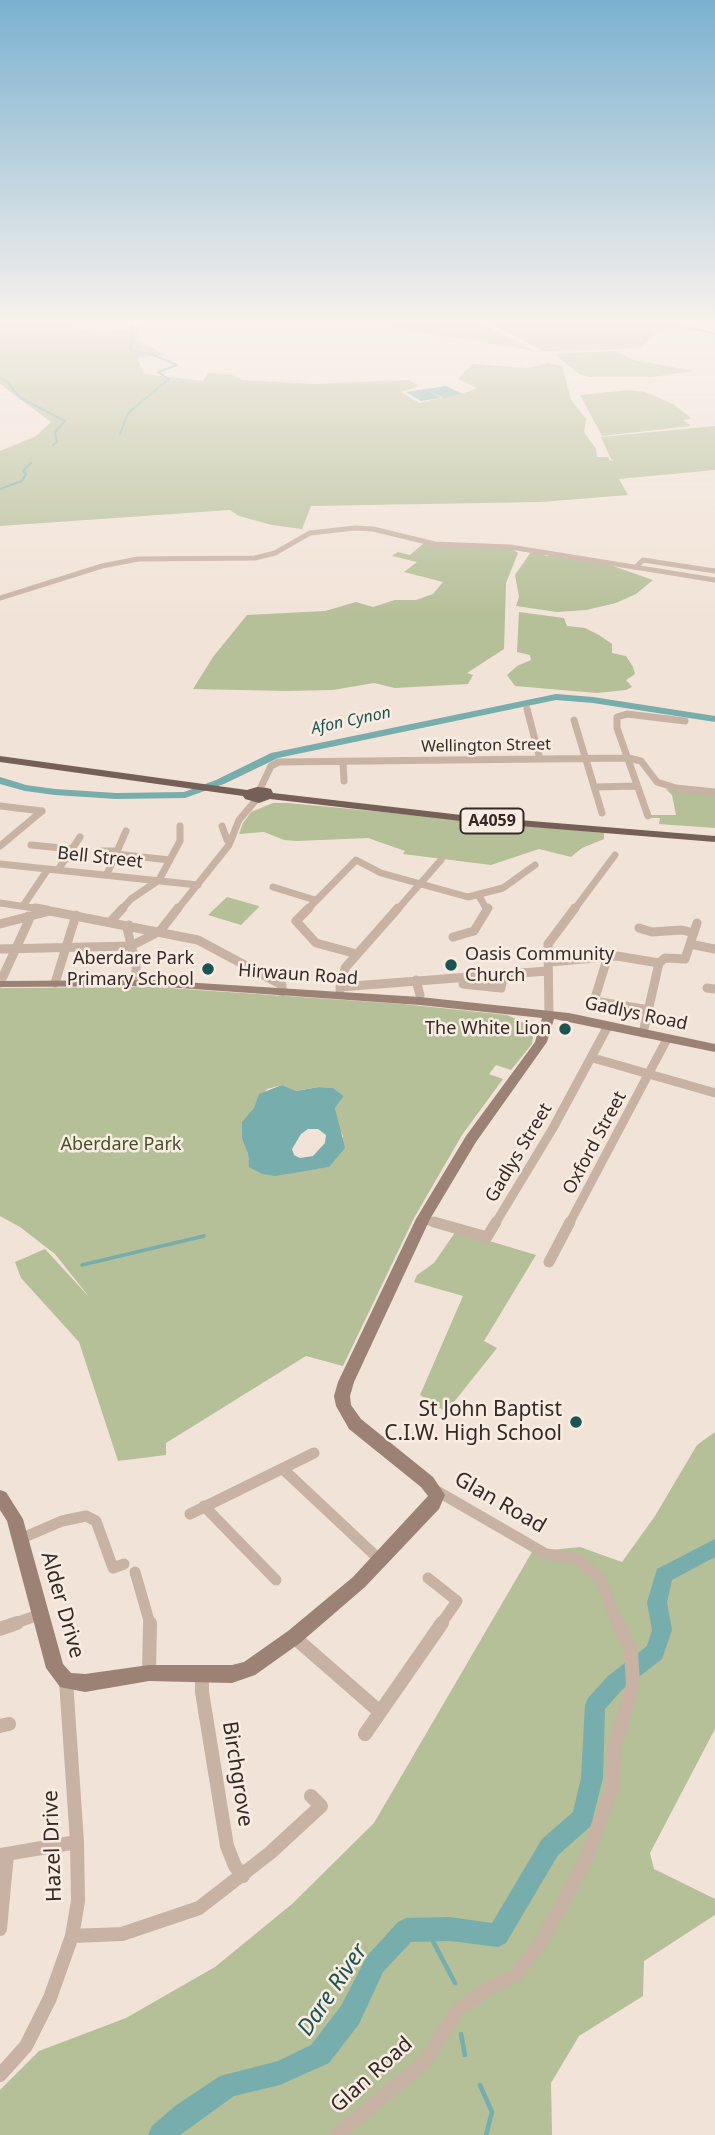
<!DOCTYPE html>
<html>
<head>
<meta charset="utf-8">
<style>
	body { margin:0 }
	canvas { display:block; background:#f1e3d7 }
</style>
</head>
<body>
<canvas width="715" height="2135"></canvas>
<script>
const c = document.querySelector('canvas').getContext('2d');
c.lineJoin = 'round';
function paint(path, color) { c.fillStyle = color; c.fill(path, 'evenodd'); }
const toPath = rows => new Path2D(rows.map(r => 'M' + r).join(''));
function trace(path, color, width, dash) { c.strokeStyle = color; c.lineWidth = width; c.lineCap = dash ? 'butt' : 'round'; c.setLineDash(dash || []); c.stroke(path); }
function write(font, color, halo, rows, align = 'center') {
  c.font = font + ' "Noto Sans",sans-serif'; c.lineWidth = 5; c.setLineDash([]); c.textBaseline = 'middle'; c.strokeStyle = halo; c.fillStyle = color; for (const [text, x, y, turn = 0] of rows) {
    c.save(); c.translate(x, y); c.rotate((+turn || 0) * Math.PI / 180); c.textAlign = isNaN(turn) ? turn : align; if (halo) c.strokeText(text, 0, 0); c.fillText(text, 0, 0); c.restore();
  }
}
const green = toPath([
	[0,320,54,320,72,323,71,327,100,333,145,325,140,329,138,340,165,355,137,358,144,374,203,381,208,373,232,375,243,380,315,384,409,380,419,386,401,392,419,403,464,393,477,388,458,379,472,364,527,368,548,363,562,366,571,400,586,419,584,432,596,449,597,457,608,457,610,461,614,460,611,459,601,437,715,426,715,470,619,479,628,495,541,502,311,506,302,529,272,525,239,516,230,510,0,526,0,451,36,436,51,422,0,384],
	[348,320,496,320,484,325,534,351],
	[503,320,577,320,568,323,585,320,693,320,685,326,659,331,640,348,557,351,544,351,492,325],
	[615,351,633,360,694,371,651,377,589,377,579,374,554,354],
	[630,390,645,392,673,404,689,416,691,419,683,420,691,426,602,436,580,395],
	[423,544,512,549,518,553,506,583,504,649,467,673,473,675,468,684,395,688,374,683,333,690,287,691,193,689,213,657,247,615,325,611,356,602,373,607,395,600,416,600,433,594,443,582,404,572,417,562,392,556,398,552,410,555],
	[531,552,543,553,545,556,566,556,610,565,653,580,636,594,616,603,586,610,557,612,516,606,519,597,515,575],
	[519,612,564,618,567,626,585,628,599,635,612,644,612,653,626,656,633,667,635,674,626,680,632,687,626,690,597,693,515,686,507,675,517,666,531,660,530,655,517,652],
	[666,789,715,795,715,828,659,824,660,818,651,818,651,815,676,815,672,795],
	[273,803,288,803,604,833,604,839,582,848,571,857,539,849,491,865,403,854,405,851,368,838,297,841,284,840,264,832,239,834,243,823,251,812],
	[227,897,259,906,259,907,241,925,208,915],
	[154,987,403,1004,507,1015,524,1023,533,1037,532,1044,511,1070,496,1065,489,1074,503,1079,462,1135,414,1218,343,1366,306,1356,166,1443,166,1455,118,1461,79,1342,21,1278,15,1262,45,1249,90,1298,55,1254,20,1227,0,1216,0,988],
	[282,1085,295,1091,319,1087,333,1088,344,1096,335,1108,338,1126,343,1136,329,1167,277,1174,248,1160,248,1154,242,1139,254,1108,267,1089],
	[456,1231,536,1255,484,1341,497,1348,446,1412,420,1395,463,1296,414,1282,417,1275,434,1263],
	[715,1432,715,1729,650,1853,654,1869,715,1899,715,1915,644,1961,643,1996,579,2036,551,2083,552,2135,0,2135,0,2090,39,2051,126,2018,215,1967,292,1904,374,1823,532,1552,580,1547,622,1562,655,1516,697,1445]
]);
const water = toPath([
	[446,386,463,394,443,398,427,390,441,398,421,401,406,392],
	[282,1085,296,1091,319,1087,333,1088,344,1096,335,1108,345,1148,329,1167,275,1176,262,1174,249,1167,248,1154,242,1139,242,1122,254,1108,259,1094],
	[308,1129,318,1129,326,1135,325,1143,313,1156,300,1158,294,1155,292,1149,301,1134]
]);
const streamFar2 = toPath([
	[697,320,687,327,715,334],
	[0,378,7,381,19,397,65,421,55,432,57,442,53,445],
	[120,434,128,413,169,379,158,372,177,365,151,354,130,350,133,322],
	[0,489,22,481,26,474,23,471,31,463]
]);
const streamFar1 = toPath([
	[82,1265,204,1236]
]);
const stream = toPath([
	[427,1930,455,1983],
	[461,2034,465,2055],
	[480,2085,492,2112,486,2135]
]);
const river = toPath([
	[556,694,593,697,715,716,715,722,593,703,556,700,278,758,224,784,185,798,116,799,55,795,25,791,0,784,0,777,26,785,55,789,116,793,184,792,216,780,271,753,556,694],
	[715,1539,715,1557,672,1580,667,1602,672,1630,662,1659,622,1690,605,1709,603,1778,591,1826,558,1855,506,1943,498,1947,450,1941,411,1942,383,1972,359,2024,329,2063,280,2085,234,2096,180,2135,148,2135,152,2126,175,2106,220,2076,278,2061,311,2045,341,2006,367,1956,398,1922,406,1918,450,1917,492,1923,542,1839,573,1812,581,1778,585,1705,588,1698,608,1676,647,1646,652,1630,647,1602,657,1569,715,1539]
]);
const streetFar4 = toPath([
	[636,567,643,560,715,571],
	[0,598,102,566,138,559,255,558,275,553,310,533,355,528,373,529,435,544,510,547,715,580]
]);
const streetFar3 = toPath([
	[527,709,540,759],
	[574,720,602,813],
	[343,762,344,781],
	[594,787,637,786],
	[260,789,271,766,279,762,628,758,641,761,657,782,676,788,715,792],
	[0,806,42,811],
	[648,816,617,728,617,717,627,714,685,721],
	[222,826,227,840,231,840],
	[31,845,71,849],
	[0,846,42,811],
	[98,851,116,851],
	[115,854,170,860],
	[0,864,198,885],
	[58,870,80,837],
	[107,874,126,831],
	[273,887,315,900],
	[479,896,487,910],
	[0,903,47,910],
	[23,906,48,869],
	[121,910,131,899,159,880,180,841,180,826],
	[177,910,229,845,239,820,256,800],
	[307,910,356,860,381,873,468,897,503,888,535,865],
	[397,910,441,860],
	[574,910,615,855]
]);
const streetFar2 = toPath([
	[35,908,47,910],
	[309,908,296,921,316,943,357,954],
	[111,921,123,908],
	[0,924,50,911,198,940,282,985,282,992],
	[129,925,127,928,136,965,136,982],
	[639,928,652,932,682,930,694,933],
	[453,937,474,931,488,908],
	[690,944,715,949],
	[0,949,131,946,160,931,178,908],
	[608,956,594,1001,650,1010],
	[550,962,617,956,659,963],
	[659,963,665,958,685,959,697,923],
	[416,980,420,995],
	[0,983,29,920,28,916],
	[55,983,76,915],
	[463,984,501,988,504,973],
	[340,987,547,971],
	[707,988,715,989],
	[340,990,345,968,398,908],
	[549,1015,548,944,575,908],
	[643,1033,659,963],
	[593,1058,715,1093],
	[423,1219,440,1224],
	[495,1224,553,1128,608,1026],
	[569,1224,667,1039]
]);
const streetFar1 = toPath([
	[434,1222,487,1237,496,1222],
	[549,1262,570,1222],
	[284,1470,381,1561],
	[437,1491,546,1554,576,1558,600,1578,618,1624],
	[204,1506,276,1580],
	[190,1514,314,1453],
	[20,1539,62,1521,86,1516,96,1521,113,1568,124,1564],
	[135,1572,150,1624],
	[428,1578,457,1601,441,1624],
	[13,1624,41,1614]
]);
const street = toPath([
	[0,1629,17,1623],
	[294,1637,380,1712],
	[149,1673,150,1623],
	[202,1674,202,1692,227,1846,235,1866,243,1876],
	[0,1726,9,1724],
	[365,1734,442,1623],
	[0,1855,77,1842],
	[0,1929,7,1854],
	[72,1936,122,1934,199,1908,270,1853,321,1806,311,1796],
	[0,2075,26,2046,50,1998,72,1936,78,1901,77,1842,66,1681],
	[337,2135,424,2062,459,2009,491,1987,515,1976,540,1944,586,1860,612,1787,615,1746,633,1685,631,1650,618,1623]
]);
const secondary = toPath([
	[151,980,420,997,569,1013,715,1044,715,1052,554,1019,547,1042,476,1142,430,1219,354,1382,350,1396,351,1405,361,1419,433,1477,445,1495,439,1509,365,1587,300,1643,255,1675,232,1683,149,1681,85,1692,60,1687,46,1668,7,1521,0,1510,0,1490,6,1492,23,1519,63,1664,71,1673,85,1674,149,1665,232,1665,244,1662,288,1631,353,1577,428,1496,421,1487,349,1429,336,1406,334,1396,338,1382,416,1219,466,1136,535,1042,542,1018,420,1005,151,986,0,987,0,981,151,980]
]);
const primary = toPath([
	[0,756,247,790,257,787,267,788,271,789,273,793,470,816,715,836,715,842,470,822,270,799,259,803,245,799,243,796,0,762,0,756]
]);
const markers = [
	[451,965,7,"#1c5454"],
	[208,969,7,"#1c5454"],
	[565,1029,7,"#1c5454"],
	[576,1422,7,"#1c5454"]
];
const farWaternames = [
	["Afon Cynon",351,721,-12]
];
const farStreetnames = [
	["Wellington Street",486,746,-1]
];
const shields = [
	[492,821,63]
];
const shieldNames = [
	["A4059",492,821]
];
const streetNames = [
	["Bell Street",100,858,6],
	["Hirwaun Road",298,975,4],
	["Gadlys Road",636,1014,12],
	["Oxford Street",595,1143,-62],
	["Gadlys Street",519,1153,-59]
];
const poiNames = [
	["Oasis Community",465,955,"left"],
	["Church",465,976,"left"],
	["Aberdare Park",194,959],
	["Primary School",194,980],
	["The White Lion",551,1029]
];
const parkNames = [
	["Aberdare Park",121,1145]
];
const nearPoinames = [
	["St John Baptist",562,1410],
	["C.I.W. High School",562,1434]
];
const nearStreetnames = [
	["Glan Road",500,1503,30],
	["Alder Drive",62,1605,74],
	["Birchgrove",237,1774,81],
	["Hazel Drive",53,1846,-92],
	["Glan Road",372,2075,-42]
];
const nearWaternames = [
	["Dare River",333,1990,-56]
];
paint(green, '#b5bf98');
paint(water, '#77adac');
trace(streamFar2, '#77adac', 2);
trace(streamFar1, '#77adac', 3.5);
trace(stream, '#77adac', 4.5);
paint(river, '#77adac');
trace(streetFar4, '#c8b2a4', 5);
trace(streetFar3, '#c8b2a4', 7);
trace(streetFar2, '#c8b2a4', 9);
trace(streetFar1, '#c8b2a4', 11);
trace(street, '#c8b2a4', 14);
paint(secondary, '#9c8175');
paint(primary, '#765f56');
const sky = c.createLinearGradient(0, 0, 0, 619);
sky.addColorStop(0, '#7bb1d0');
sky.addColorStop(0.52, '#f9f2ed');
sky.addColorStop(1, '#f9f2ed00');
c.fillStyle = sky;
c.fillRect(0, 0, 715, 619);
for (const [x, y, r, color] of markers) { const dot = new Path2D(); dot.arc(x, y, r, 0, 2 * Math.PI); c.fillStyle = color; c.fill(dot); trace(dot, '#f9ede3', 2.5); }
write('italic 16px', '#1c5454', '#f9ede3', farWaternames);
write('16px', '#342926', '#f9ede3', farStreetnames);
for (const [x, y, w] of shields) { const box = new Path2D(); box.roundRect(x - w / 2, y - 12.5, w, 25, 5); c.fillStyle = '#f9ede3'; c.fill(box); trace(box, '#342926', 2); }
write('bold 16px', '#342926', null, shieldNames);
write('18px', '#342926', '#f9ede3', streetNames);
write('18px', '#342926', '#f9ede3', poiNames, 'right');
write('18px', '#46512a', '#f9ede3', parkNames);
write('21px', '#342926', '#f9ede3', nearPoinames, 'right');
write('21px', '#342926', '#f9ede3', nearStreetnames);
write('italic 23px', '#1c5454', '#f9ede3', nearWaternames);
</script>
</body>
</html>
